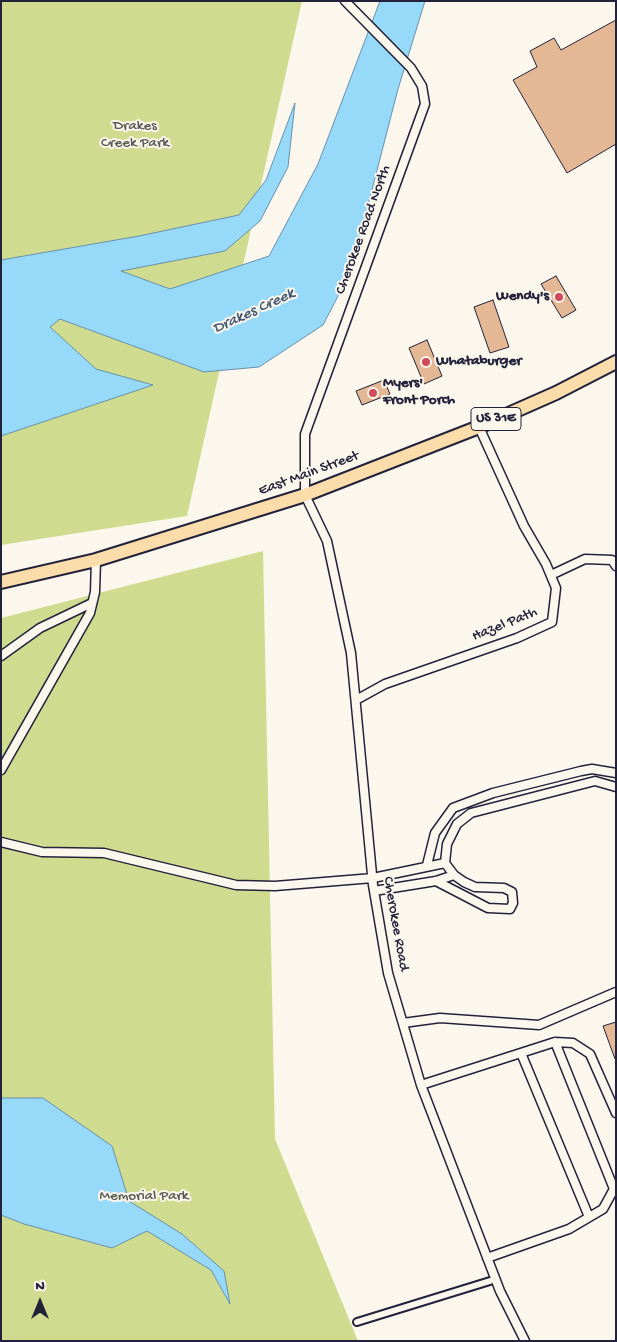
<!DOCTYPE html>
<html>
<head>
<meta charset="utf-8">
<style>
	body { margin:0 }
	#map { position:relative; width:617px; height:1342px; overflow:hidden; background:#fbf7ec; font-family:"Gochi Hand",sans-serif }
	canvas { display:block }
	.frame { position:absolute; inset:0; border:2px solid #22223b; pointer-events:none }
	.north { position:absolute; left:15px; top:1277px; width:50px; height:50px; -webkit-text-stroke:4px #fbf7ec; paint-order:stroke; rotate:0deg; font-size:14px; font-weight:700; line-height:20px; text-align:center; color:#22223b }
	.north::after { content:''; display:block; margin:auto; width:18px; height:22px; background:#22223b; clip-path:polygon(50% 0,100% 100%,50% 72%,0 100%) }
</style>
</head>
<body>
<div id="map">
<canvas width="617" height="1342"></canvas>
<div class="frame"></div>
<div class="north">N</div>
</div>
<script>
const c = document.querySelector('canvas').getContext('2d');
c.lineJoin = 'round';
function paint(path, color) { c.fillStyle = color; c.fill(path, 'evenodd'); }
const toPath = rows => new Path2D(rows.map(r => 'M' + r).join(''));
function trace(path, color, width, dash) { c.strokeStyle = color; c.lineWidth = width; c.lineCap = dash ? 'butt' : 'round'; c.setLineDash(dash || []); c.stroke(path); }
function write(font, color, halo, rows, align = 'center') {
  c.font = font + ' "Gochi Hand",sans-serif'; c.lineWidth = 4; c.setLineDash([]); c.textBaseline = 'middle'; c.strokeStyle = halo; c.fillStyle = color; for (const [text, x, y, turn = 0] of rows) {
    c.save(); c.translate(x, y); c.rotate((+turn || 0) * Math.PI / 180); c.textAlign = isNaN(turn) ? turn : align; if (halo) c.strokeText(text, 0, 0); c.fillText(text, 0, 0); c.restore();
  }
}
const green = toPath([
	[1,1,302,1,187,516,1,545],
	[263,551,275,1139,358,1341,1,1341,1,618]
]);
const water = toPath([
	[380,1,425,1,398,89,351,271,323,325,259,367,204,372,60,319,50,327,96,369,153,385,1,436,1,260,139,236,239,215,266,180,295,103,288,167,260,221,225,251,121,271,170,289,269,256,318,164,380,1],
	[1,1098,43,1098,112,1146,129,1201,182,1234,224,1271,230,1304,211,1270,147,1231,112,1248,24,1224,1,1215,1,1098]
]);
const building = toPath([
	[616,20,616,144,567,173,513,80,537,67,530,51,554,38,561,50,616,20],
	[556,276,576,310,562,318,541,284,556,276],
	[493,300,509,347,490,353,474,307,493,300],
	[427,340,442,376,424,384,409,348,427,340],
	[384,380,390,394,362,405,356,391,384,380],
	[616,1022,616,1059,615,1059,603,1026,616,1022]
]);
const pedestrian = toPath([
	[357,1322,490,1281]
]);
const minor = toPath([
	[345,1,411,68,422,86,425,104,305,434,305,495,327,541,351,653,373,885,388,973,421,1085,500,1291,525,1341],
	[551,575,585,559,612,560,616,566],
	[1,656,40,628,92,603],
	[356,700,385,684,517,638,552,622,556,588,546,564,524,526,479,427],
	[1,770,90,613,95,592,96,560],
	[1,842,42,852,104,853,236,885,275,886,373,878,445,863],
	[445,863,447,844,457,824,471,813,595,781,616,787],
	[427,865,435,833,453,808,493,793,581,771,592,769,616,773],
	[436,881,488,908,510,909,513,903,512,892,504,888,475,887,464,882,454,875,445,863],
	[374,891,436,881,454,875],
	[403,1023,440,1018,539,1025,616,992],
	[521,1053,589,1217],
	[421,1085,555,1042,573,1043,590,1054,616,1113],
	[487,1258,569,1229,603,1209,614,1189,555,1042]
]);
const primary = toPath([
	[1,582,96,560,305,495,479,427,556,393,616,362]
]);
const markers = [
	[559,297,5,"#d1495b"],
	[426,362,5,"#d1495b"],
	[373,393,5,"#d1495b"]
];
const shields = [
	[496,419,50]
];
const shieldNames = [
	["US 31E",496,419]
];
const parkNames = [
	["Drakes",135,127],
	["Creek Park",135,144],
	["Memorial Park",144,1197]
];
const streetNames = [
	["Cherokee Road North",364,230,-70],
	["East Main Street",309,474,-20],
	["Hazel Path",505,625,-22],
	["Cherokee Road",395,924,80]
];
const poiNames = [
	["Wendy's",549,297,"right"],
	["Whataburger",436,362],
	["Myers'",383,384],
	["Front Porch",383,401]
];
const waterNames = [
	["Drakes Creek",254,312,-25]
];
paint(green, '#cfdc8f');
paint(water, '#97d9f9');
trace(water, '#6890ad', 1);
paint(building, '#e5b895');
trace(building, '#22223b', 1);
trace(pedestrian, '#22223b', 10);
trace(minor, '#22223b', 11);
trace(primary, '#22223b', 16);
trace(pedestrian, '#fbf7ec', 6);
trace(minor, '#fbf7ec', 8);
trace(primary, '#faddab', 12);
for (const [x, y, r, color] of markers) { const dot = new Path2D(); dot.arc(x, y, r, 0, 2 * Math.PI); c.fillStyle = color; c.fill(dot); trace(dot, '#fbf7ec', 2); }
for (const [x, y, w] of shields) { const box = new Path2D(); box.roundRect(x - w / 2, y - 11.5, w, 23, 4); c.fillStyle = '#fbf7ec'; c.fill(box); trace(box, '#22223b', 1); }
write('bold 14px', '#22223b', null, shieldNames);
write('15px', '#565a54', '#fbf7ec', parkNames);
write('15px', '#22223b', '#fbf7ec', streetNames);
write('bold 15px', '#22223b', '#fbf7ec', poiNames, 'left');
write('italic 16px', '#455974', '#fbf7ec', waterNames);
</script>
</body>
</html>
